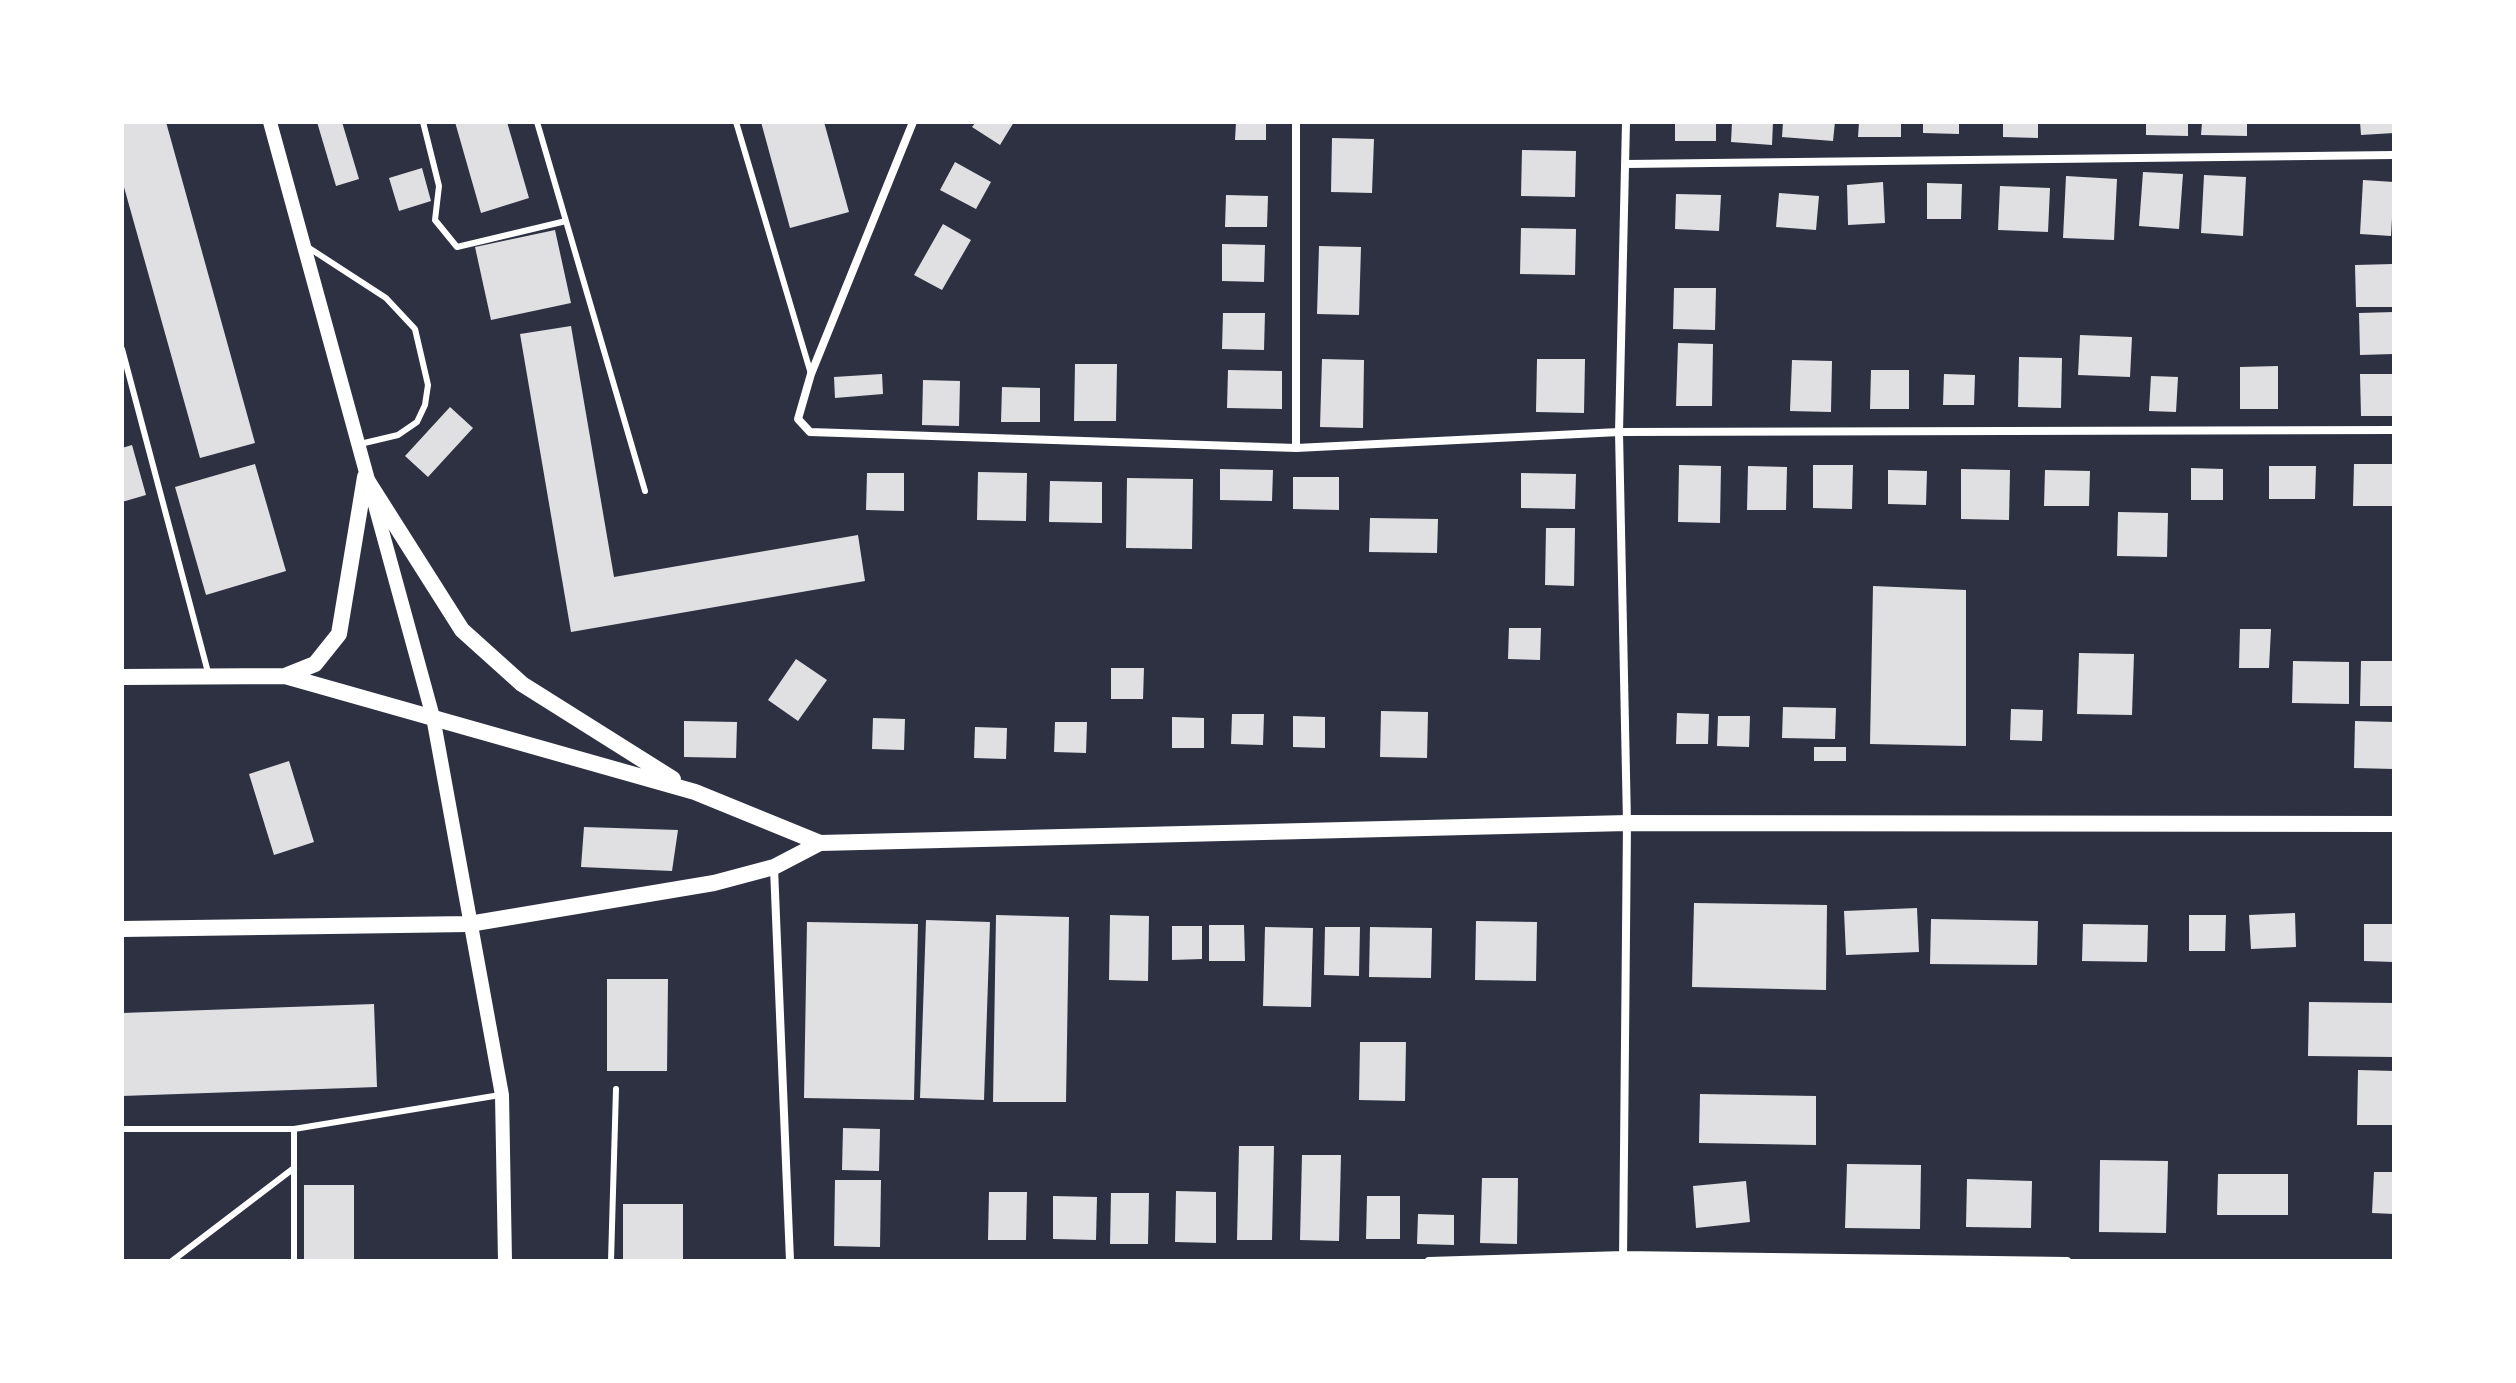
<!DOCTYPE html>
<html>
<head>
<meta charset="utf-8">
<style>
	body { margin:0 }
	#map { position:relative; width:2516px; height:1383px; overflow:hidden; background:#2d3142; font-family:Montserrat,sans-serif }
	canvas { display:block }
	.frame { position:absolute; inset:0; border:124px solid #fff; pointer-events:none }
</style>
</head>
<body>
<div id="map">
<canvas width="2516" height="1383"></canvas>
<div class="frame"></div>
</div>
<script>
const c = document.querySelector('canvas').getContext('2d');
c.lineJoin = 'round';
function paint(path, color) { c.fillStyle = color; c.fill(path, 'evenodd'); }
const toPath = rows => new Path2D(rows.map(r => 'M' + r).join(''));
function trace(path, color, width, dash) { c.strokeStyle = color; c.lineWidth = width; c.lineCap = dash ? 'butt' : 'round'; c.setLineDash(dash || []); c.stroke(path); }
const building = toPath([
	[122,122,166,122,255,443,200,458,122,180],
	[317,122,342,122,359,179,336,186],
	[455,122,507,122,529,198,481,213],
	[761,122,824,122,849,212,790,228],
	[976,122,1014,122,1000,145,972,127],
	[1236,122,1266,122,1266,140,1235,140],
	[1675,122,1716,122,1716,141,1675,141],
	[1732,122,1773,122,1772,145,1731,142],
	[1783,122,1835,122,1833,141,1782,137],
	[1859,122,1901,122,1901,137,1858,137],
	[1923,122,1959,122,1959,134,1923,133],
	[2003,122,2038,122,2038,138,2003,137],
	[2146,122,2188,122,2188,136,2146,135],
	[2202,122,2247,122,2247,136,2201,135],
	[2360,122,2394,122,2394,133,2361,135],
	[1332,138,1374,139,1372,193,1331,192],
	[1522,150,1576,151,1575,197,1521,196],
	[955,162,991,182,976,209,940,190],
	[422,168,431,201,399,211,389,178],
	[2143,172,2183,174,2179,229,2139,226],
	[2204,175,2246,177,2243,236,2201,233],
	[2066,176,2117,179,2114,240,2063,238],
	[2363,180,2394,182,2391,236,2360,234],
	[1883,182,1885,223,1848,225,1847,185],
	[1927,183,1962,184,1961,219,1927,219],
	[2000,186,2050,188,2048,232,1998,230],
	[1779,193,1819,196,1816,230,1776,227],
	[1676,194,1721,195,1719,231,1675,229],
	[1226,195,1268,196,1267,227,1225,227],
	[943,224,971,240,942,290,914,275],
	[1521,228,1576,229,1575,275,1520,274],
	[555,230,571,303,491,320,475,247],
	[1222,244,1265,245,1264,282,1222,281],
	[1319,246,1361,247,1359,315,1317,314],
	[2393,264,2393,307,2356,307,2355,265],
	[1674,288,1716,288,1715,330,1673,329],
	[2394,312,2394,354,2360,355,2359,313],
	[1223,313,1265,313,1264,350,1222,349],
	[571,326,614,577,858,535,865,581,571,632,520,334],
	[2080,335,2132,337,2130,377,2078,375],
	[1678,343,1713,344,1712,406,1676,406],
	[2019,357,2062,358,2061,408,2018,407],
	[1322,359,1364,360,1363,428,1320,427],
	[1537,359,1585,359,1584,413,1536,412],
	[1792,360,1832,361,1831,412,1790,411],
	[1075,364,1117,364,1116,421,1074,421],
	[2278,366,2278,409,2240,409,2240,367],
	[1228,370,1282,371,1282,409,1227,408],
	[1871,370,1909,370,1909,409,1870,409],
	[882,374,883,394,835,398,834,377],
	[1944,374,1975,375,1974,405,1943,405],
	[2360,374,2394,374,2394,416,2361,416],
	[2151,376,2178,377,2176,412,2149,411],
	[923,380,960,381,959,426,922,425],
	[1002,387,1040,388,1040,422,1001,422],
	[450,407,473,428,428,477,405,456],
	[132,445,146,495,122,502,122,448],
	[255,464,286,571,206,595,175,487],
	[2354,464,2394,464,2394,506,2353,506],
	[1679,465,1721,466,1720,523,1678,522],
	[1813,465,1853,465,1852,509,1813,508],
	[1748,466,1787,467,1786,510,1747,510],
	[2269,466,2316,466,2315,499,2269,499],
	[2191,468,2223,469,2223,500,2191,500],
	[1220,469,1273,470,1272,501,1220,500],
	[1961,469,2010,470,2009,520,1961,519],
	[1888,470,1927,471,1926,505,1888,504],
	[2045,470,2090,471,2089,506,2044,506],
	[978,472,1027,473,1026,521,977,520],
	[867,473,904,473,904,511,866,510],
	[1521,473,1576,474,1575,509,1521,508],
	[1293,477,1339,477,1339,510,1293,509],
	[1127,478,1193,479,1192,549,1126,548],
	[1050,481,1102,482,1102,523,1049,522],
	[2118,512,2168,513,2167,557,2117,556],
	[1370,518,1438,519,1437,553,1369,552],
	[1546,528,1575,528,1574,586,1545,585],
	[1873,586,1966,590,1966,746,1870,744],
	[1509,628,1541,628,1540,660,1508,659],
	[2240,629,2271,629,2269,668,2239,668],
	[2079,653,2134,654,2132,715,2077,714],
	[796,659,827,680,798,721,768,700],
	[2293,661,2349,662,2349,704,2292,703],
	[2361,661,2394,661,2394,706,2360,706],
	[1111,668,1144,668,1143,699,1111,699],
	[1783,707,1836,708,1835,739,1782,738],
	[2011,709,2043,710,2042,741,2010,740],
	[1381,711,1428,712,1427,758,1380,757],
	[1677,713,1709,714,1708,744,1676,744],
	[1232,714,1264,714,1263,745,1231,744],
	[1293,716,1325,717,1325,748,1293,747],
	[1718,716,1750,716,1749,747,1717,746],
	[1172,717,1204,718,1204,748,1172,748],
	[873,718,905,719,904,750,872,749],
	[684,721,737,722,736,758,684,757],
	[2355,721,2394,722,2394,769,2354,768],
	[1055,722,1087,722,1086,753,1054,752],
	[975,727,1007,728,1006,759,974,758],
	[1814,747,1846,747,1846,761,1814,761],
	[289,761,314,842,274,855,249,774],
	[584,827,678,830,672,871,581,867],
	[1694,903,1827,905,1826,990,1692,987],
	[1917,908,1919,952,1846,955,1844,911],
	[2295,913,2296,947,2251,949,2249,915],
	[996,915,1069,917,1066,1102,993,1102],
	[1110,915,1149,916,1148,981,1109,980],
	[2189,915,2226,915,2225,951,2189,951],
	[1931,919,2038,921,2037,965,1930,964],
	[926,920,990,922,984,1100,920,1098],
	[1476,921,1537,922,1536,981,1475,980],
	[807,922,918,924,914,1100,804,1098],
	[2083,924,2148,925,2147,962,2082,961],
	[2364,924,2394,924,2394,962,2364,961],
	[1209,925,1244,925,1245,961,1209,961],
	[1172,926,1202,926,1202,959,1172,960],
	[1265,927,1313,928,1311,1007,1263,1006],
	[1325,927,1360,927,1359,976,1324,975],
	[1370,927,1432,928,1431,978,1369,977],
	[607,979,668,979,667,1071,607,1071],
	[2309,1002,2394,1003,2394,1057,2308,1056],
	[374,1004,377,1087,122,1096,122,1013],
	[1360,1042,1406,1042,1405,1101,1359,1100],
	[2358,1070,2394,1071,2394,1125,2357,1125],
	[1700,1094,1816,1096,1816,1145,1699,1143],
	[843,1128,880,1129,879,1171,842,1170],
	[1239,1146,1274,1146,1272,1240,1237,1240],
	[1302,1155,1341,1155,1339,1241,1300,1240],
	[2100,1160,2168,1161,2166,1233,2099,1232],
	[1847,1164,1921,1165,1920,1229,1845,1228],
	[2374,1172,2394,1172,2394,1214,2372,1213],
	[2218,1174,2288,1174,2288,1215,2217,1215],
	[1482,1178,1518,1178,1517,1244,1480,1243],
	[1967,1179,2032,1181,2031,1228,1966,1227],
	[835,1180,881,1180,880,1247,834,1246],
	[1746,1181,1750,1222,1696,1228,1693,1186],
	[304,1185,354,1185,354,1261,304,1261],
	[1176,1191,1216,1192,1216,1243,1175,1242],
	[989,1192,1027,1192,1026,1240,988,1240],
	[1111,1193,1149,1193,1148,1244,1110,1244],
	[1053,1196,1097,1197,1096,1240,1053,1239],
	[1367,1196,1400,1196,1400,1239,1366,1239],
	[623,1204,683,1204,683,1261,623,1261],
	[1418,1214,1454,1215,1454,1245,1417,1244]
]);
const service = toPath([
	[423,122,439,186,435,220,457,247,566,221],
	[537,122,645,491],
	[736,122,811,374],
	[306,246,386,298,415,329,428,385,425,405,417,422,398,435,360,444],
	[122,349,209,676],
	[122,1129,294,1129,500,1095],
	[294,1129,294,1261],
	[172,1261,294,1168],
	[611,1261,616,1089]
]);
const minor = toPath([
	[913,122,811,374,798,419,810,432,1296,448,1619,432,2394,430],
	[1296,122,1296,448],
	[1626,164,2394,155],
	[774,868,790,1261],
	[1429,1261,1623,1255,2067,1261],
	[1623,1261,1627,823,1619,432,1626,122]
]);
const tertiary = toPath([
	[270,122,433,717,502,1095,505,1261]
]);
const secondary = toPath([
	[365,477,462,630,522,684,673,779],
	[285,676,315,664,339,634,365,477],
	[122,677,285,676,695,792,820,843,1627,823,2394,824],
	[122,929,469,924,714,883,774,867,820,843]
]);
paint(building, '#e0e0e3');
trace(service, '#fff', 6);
trace(minor, '#fff', 8);
trace(tertiary, '#fff', 14);
trace(secondary, '#fff', 16);
</script>
</body>
</html>
